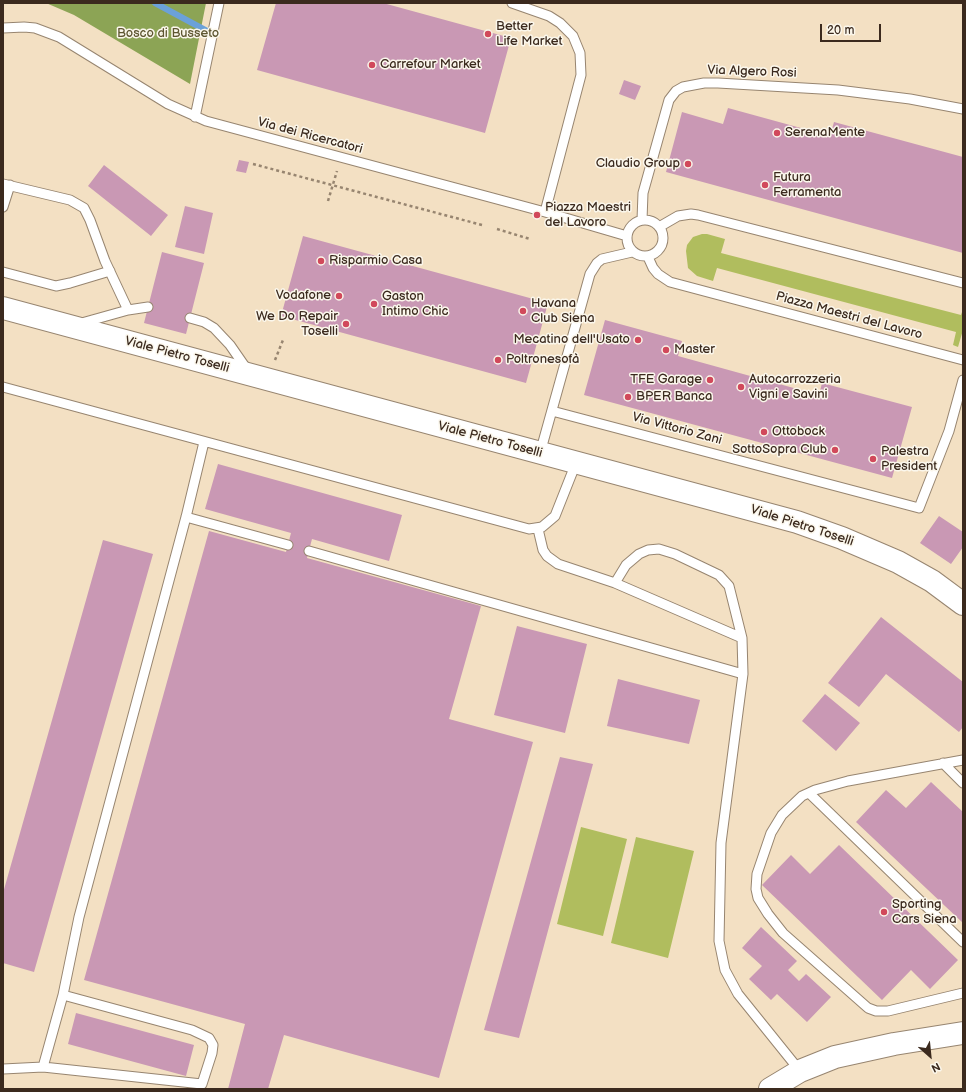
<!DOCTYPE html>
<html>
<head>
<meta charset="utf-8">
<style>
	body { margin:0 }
	#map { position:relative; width:966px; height:1092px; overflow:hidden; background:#f3e0c3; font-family:"Balsamiq Sans",sans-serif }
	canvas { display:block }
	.frame { position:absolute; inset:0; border:4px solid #3b2a1e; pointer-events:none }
	.north { position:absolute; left:910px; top:1036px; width:40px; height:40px; -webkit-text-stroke:3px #fbf7ec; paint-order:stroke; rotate:153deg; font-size:11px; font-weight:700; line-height:16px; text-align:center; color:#3b2a1e }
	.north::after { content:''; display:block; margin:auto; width:14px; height:18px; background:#3b2a1e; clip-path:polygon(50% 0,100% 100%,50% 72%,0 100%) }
	.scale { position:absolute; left:820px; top:24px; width:61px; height:18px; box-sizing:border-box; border:2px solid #3b2a1e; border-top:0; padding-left:5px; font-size:12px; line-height:14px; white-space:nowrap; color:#3b2a1e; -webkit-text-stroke:3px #fbf7ec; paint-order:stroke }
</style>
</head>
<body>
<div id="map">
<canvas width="966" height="1092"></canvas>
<div class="frame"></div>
<div class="north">N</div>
<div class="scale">20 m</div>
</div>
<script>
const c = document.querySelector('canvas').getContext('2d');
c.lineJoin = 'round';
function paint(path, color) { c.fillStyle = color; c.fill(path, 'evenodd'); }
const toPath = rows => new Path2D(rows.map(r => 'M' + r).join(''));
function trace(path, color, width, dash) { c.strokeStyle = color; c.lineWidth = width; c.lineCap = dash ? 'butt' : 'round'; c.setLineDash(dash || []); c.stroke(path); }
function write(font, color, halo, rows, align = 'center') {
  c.font = font + ' "Balsamiq Sans",sans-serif'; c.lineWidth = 3; c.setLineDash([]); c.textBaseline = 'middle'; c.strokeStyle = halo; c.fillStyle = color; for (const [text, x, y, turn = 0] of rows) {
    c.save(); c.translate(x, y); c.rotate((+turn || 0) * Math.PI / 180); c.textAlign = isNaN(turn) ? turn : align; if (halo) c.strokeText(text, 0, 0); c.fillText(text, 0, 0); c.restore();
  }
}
const green = toPath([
	[702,234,707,234,725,239,721,253,961,315,963,309,963,330,958,347,953,345,956,332,717,268,713,281,697,276,688,268,686,251,687,245,693,237],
	[581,827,627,839,603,936,557,924],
	[636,837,694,851,668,958,611,943]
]);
const forest = toPath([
	[46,3,206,3,190,84,74,15]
]);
const stream = toPath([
	[155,3,207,31]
]);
const building = toPath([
	[276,3,383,3,511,38,485,133,257,70],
	[624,80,641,86,635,100,619,94],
	[728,108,830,136,834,122,963,157,963,253,666,172,682,112,723,124],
	[239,160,249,162,246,173,236,171],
	[104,165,168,215,151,236,88,186],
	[185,206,213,213,204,254,175,247],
	[303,236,548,303,526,383,281,316],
	[162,252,204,263,186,334,144,323],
	[605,320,682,341,678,356,819,395,822,383,912,407,892,478,584,395],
	[218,464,402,515,389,561,312,539,307,558,481,606,449,719,533,742,439,1078,284,1035,268,1089,228,1089,245,1024,84,980,209,531,286,552,291,533,205,509],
	[939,516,963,532,963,547,951,564,920,543],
	[103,540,153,554,34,972,3,963,3,893],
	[881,617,963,682,963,727,959,732,886,674,859,707,828,683],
	[517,626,587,644,565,733,494,715],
	[618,679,700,700,689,744,607,726],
	[825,694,860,723,836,751,802,721],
	[560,757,593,764,519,1038,484,1030],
	[931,782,963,812,963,923,856,822,886,790,906,808],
	[839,845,958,960,930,989,911,970,882,1000,762,885,791,855,810,874],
	[761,927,797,961,788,970,799,981,806,974,831,997,807,1022,777,994,771,1000,749,979,762,966,742,948],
	[76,1013,194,1045,186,1076,68,1044]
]);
const path = toPath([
	[253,164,482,225],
	[328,201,337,171],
	[497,229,530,239],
	[275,360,283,340]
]);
const service = toPath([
	[512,3,549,16,560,23,573,36,580,53,581,75,545,212],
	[3,28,24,27,35,28,59,37,168,104,206,121,545,212,627,236],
	[195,117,219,3],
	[3,184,70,200,84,208,90,220,105,261,128,310],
	[3,207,10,185],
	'627 238a18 18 0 1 1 36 0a18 18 0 1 1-36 0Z',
	[642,220,643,193,669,100,676,91,683,87,704,83,718,83,838,90,910,99,963,109],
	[659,227,678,216,691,214,698,215,963,283],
	[648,257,653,268,658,274,670,282,963,360],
	[3,272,56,286,70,283,110,271],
	[190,318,204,322,214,328,230,345,248,371],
	[78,324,128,310,148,307],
	[3,387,529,529,542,527,555,516,576,463],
	[552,411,919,508,949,431,963,380],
	[540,453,590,274,597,263,602,259,632,252],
	[186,517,288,545],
	[538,529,543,550,547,556,558,564,615,583,742,638,729,586,719,575,675,554,659,549,648,550,639,554,626,565,615,583],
	[309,551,743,674],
	[742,638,743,674,721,843,719,941,725,970,738,994,800,1071],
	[963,760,848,781,815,790,802,796,782,815,771,833,757,874,756,889,758,898,768,914,783,933,868,1008,876,1011,888,1011,963,993],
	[943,763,963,783],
	[809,793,963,942],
	[63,995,192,1030,209,1038,213,1045,212,1053,202,1084,43,1067,63,995,79,917,186,517,204,442],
	[3,1069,43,1067]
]);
const tertiary = toPath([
	[770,1089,800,1071,835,1057,894,1044,963,1033]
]);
const primary = toPath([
	[3,308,797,522,842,538,898,562,932,581,963,604]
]);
const markers = [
	[488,34,4,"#d1495b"],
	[372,65,4,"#d1495b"],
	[777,133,4,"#d1495b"],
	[688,164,4,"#d1495b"],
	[765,185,4,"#d1495b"],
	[537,215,4,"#d1495b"],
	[321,261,4,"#d1495b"],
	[339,296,4,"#d1495b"],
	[374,304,4,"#d1495b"],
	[523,311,4,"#d1495b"],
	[346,324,4,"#d1495b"],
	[638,340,4,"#d1495b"],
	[666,350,4,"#d1495b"],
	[498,360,4,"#d1495b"],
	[710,380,4,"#d1495b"],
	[741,387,4,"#d1495b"],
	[628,397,4,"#d1495b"],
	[764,432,4,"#d1495b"],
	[835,450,4,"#d1495b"],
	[873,459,4,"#d1495b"],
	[884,912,4,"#d1495b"]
];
const poiNames = [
	["Better",496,27],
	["Life Market",496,42],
	["Carrefour Market",380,65],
	["SerenaMente",785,133],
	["Claudio Group",680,164,"right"],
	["Futura",773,178],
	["Ferramenta",773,193],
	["Piazza Maestri",545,208],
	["del Lavoro",545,223],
	["Risparmio Casa",329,261],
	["Vodafone",331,296,"right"],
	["Gaston",382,297],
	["Intimo Chic",382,312],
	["Havana",531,304],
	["Club Siena",531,319],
	["We Do Repair",338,317,"right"],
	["Toselli",338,332,"right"],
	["Mecatino dell'Usato",630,340,"right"],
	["Master",674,350],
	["Poltronesofà",506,360],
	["TFE Garage",702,380,"right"],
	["Autocarrozzeria",749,380],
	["Vigni e Savini",749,395],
	["BPER Banca",636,397],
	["Ottobock",772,432],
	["SottoSopra Club",827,450,"right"],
	["Palestra",881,452],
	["President",881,467],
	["Sporting",892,905],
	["Cars Siena",892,920]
];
const parkNames = [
	["Bosco di Busseto",168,34]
];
const streetNames = [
	["Via Algero Rosi",752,72,2],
	["Via dei Ricercatori",310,136,15],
	["Piazza Maestri del Lavoro",849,316,15],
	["Viale Pietro Toselli",177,355,15],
	["Via Vittorio Zani",677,429,15],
	["Viale Pietro Toselli",490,440,15],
	["Viale Pietro Toselli",802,526,18]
];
paint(green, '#b0bd5e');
paint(forest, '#8ca455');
trace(stream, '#6ba1d9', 6);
paint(building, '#c998b4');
trace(service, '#978570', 11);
trace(tertiary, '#978570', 24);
trace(primary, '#978570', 24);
trace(path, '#978570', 2.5, [3, 3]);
trace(service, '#fff', 9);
trace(tertiary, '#fff', 22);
trace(primary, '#fff', 22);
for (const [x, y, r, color] of markers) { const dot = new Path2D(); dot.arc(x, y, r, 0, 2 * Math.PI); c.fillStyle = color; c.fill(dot); trace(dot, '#fbf7ec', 1.5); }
write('13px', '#3b2a1e', '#fbf7ec', poiNames, 'left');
write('13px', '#5e5631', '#fbf7ec', parkNames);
write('13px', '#3b2a1e', '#fbf7ec', streetNames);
</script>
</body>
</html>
